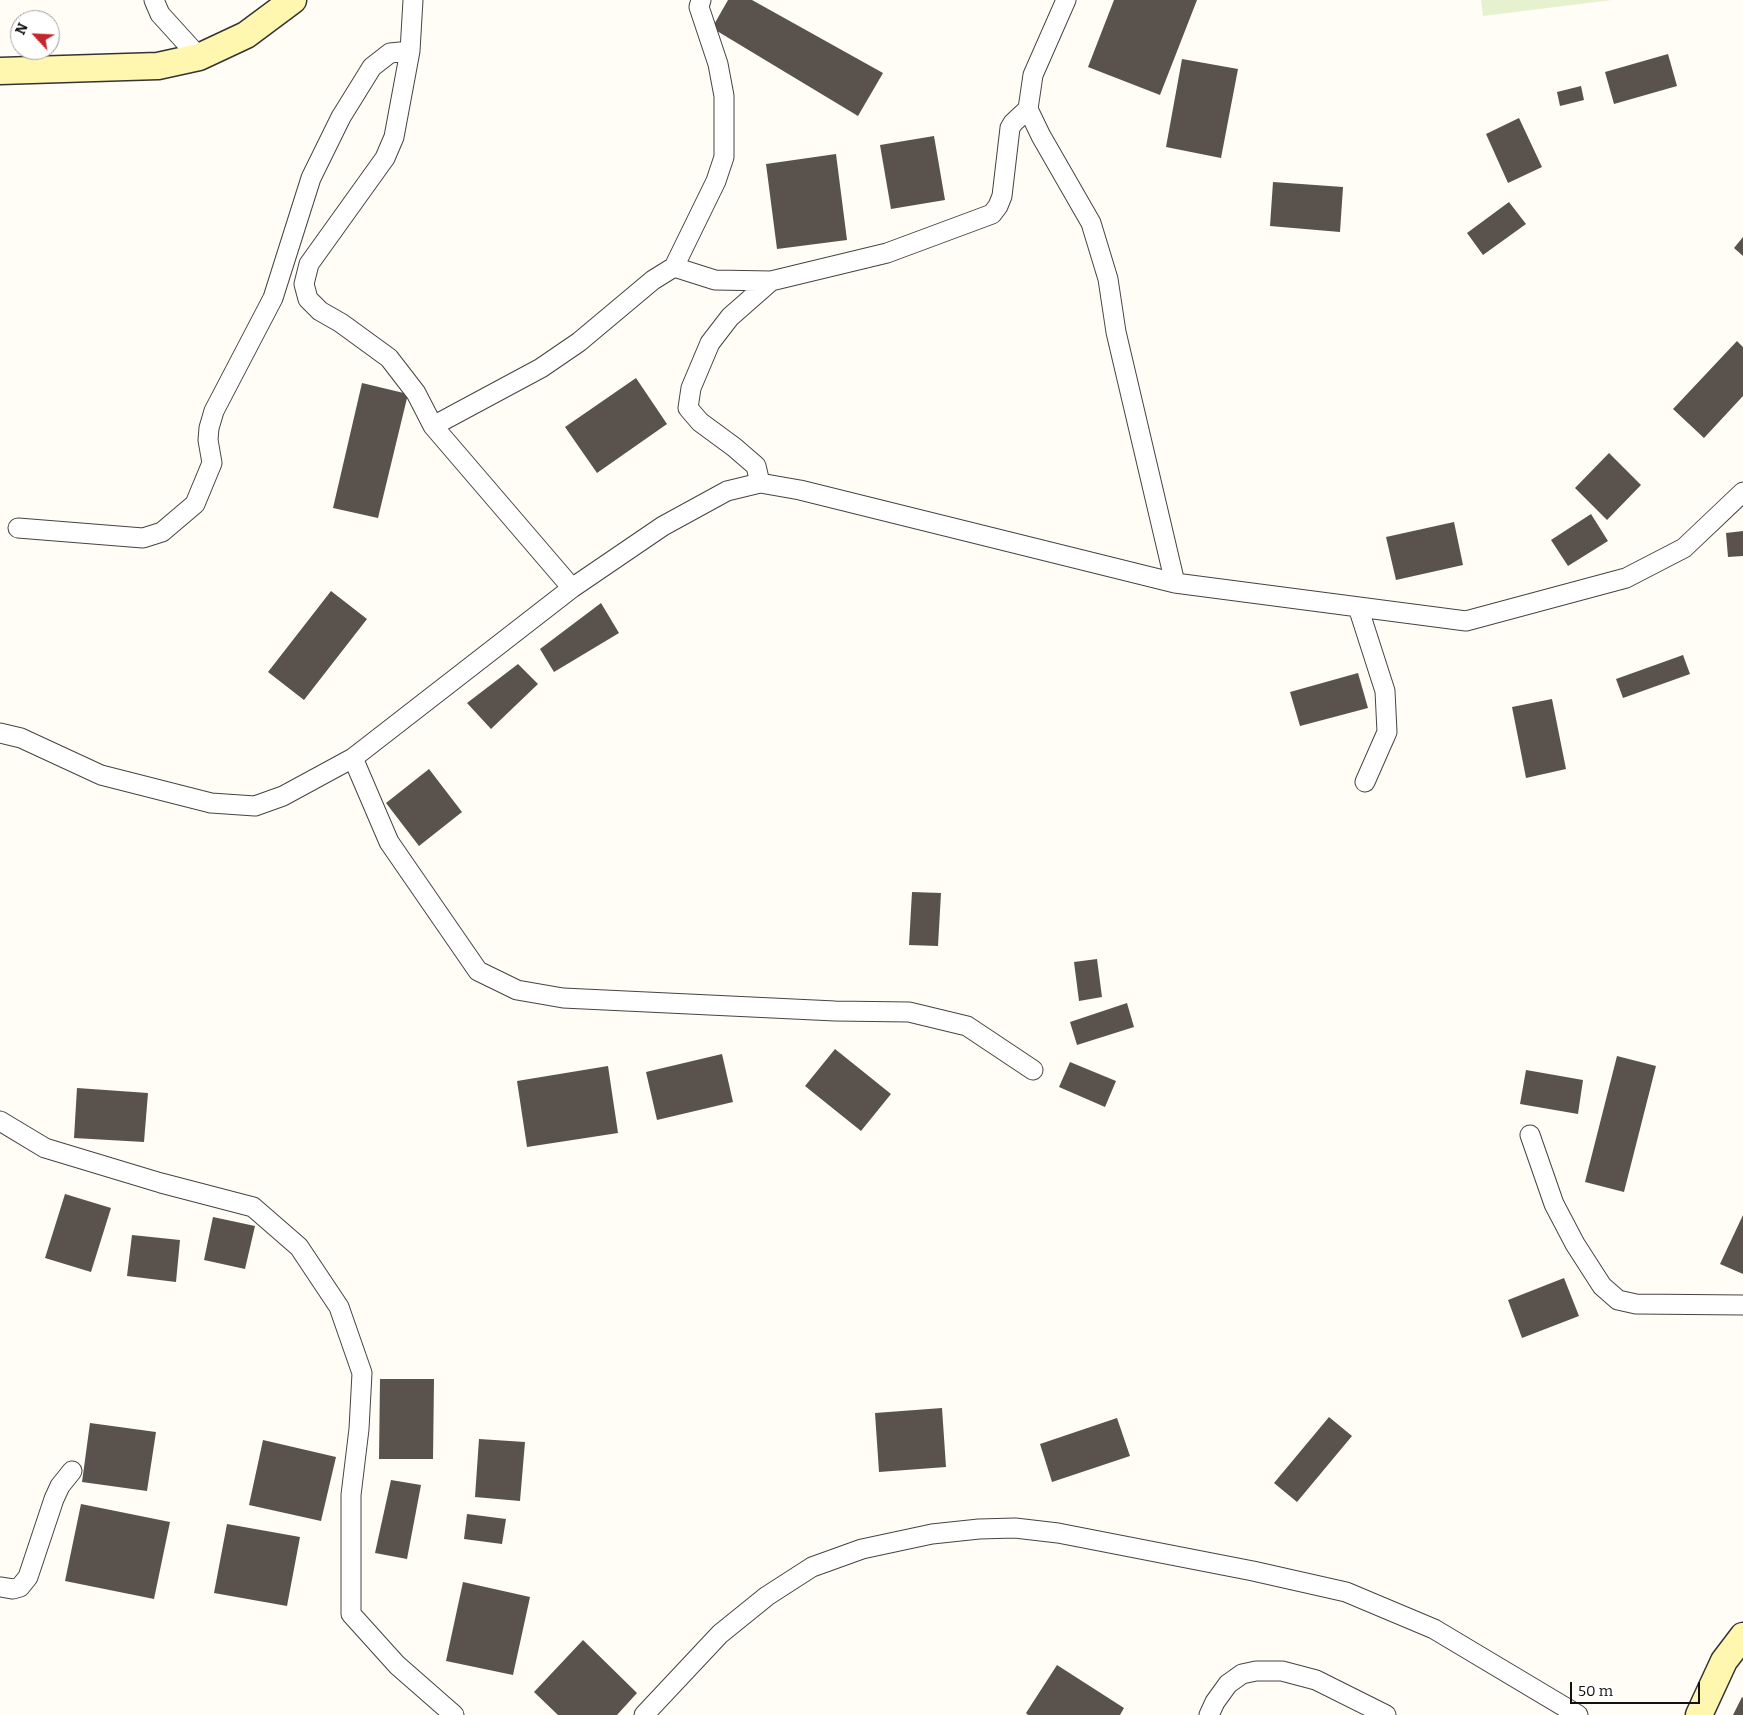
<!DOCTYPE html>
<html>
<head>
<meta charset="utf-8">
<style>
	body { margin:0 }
	#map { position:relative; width:1743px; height:1715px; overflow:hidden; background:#fffdf5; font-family:Bitter,serif }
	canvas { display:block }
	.north { position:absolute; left:10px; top:10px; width:50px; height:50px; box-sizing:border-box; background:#fff; border:1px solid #a0a0a0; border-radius:50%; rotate:295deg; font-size:14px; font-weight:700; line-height:20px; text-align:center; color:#111 }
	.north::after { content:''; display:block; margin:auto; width:18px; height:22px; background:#c4262e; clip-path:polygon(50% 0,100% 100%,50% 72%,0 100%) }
	.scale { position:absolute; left:1570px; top:1682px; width:130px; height:22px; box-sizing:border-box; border:2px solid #111; border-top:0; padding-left:6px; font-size:15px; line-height:18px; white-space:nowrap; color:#111; -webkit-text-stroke:4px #fff; paint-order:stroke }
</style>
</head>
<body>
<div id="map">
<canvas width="1743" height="1715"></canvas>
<div class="north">N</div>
<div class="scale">50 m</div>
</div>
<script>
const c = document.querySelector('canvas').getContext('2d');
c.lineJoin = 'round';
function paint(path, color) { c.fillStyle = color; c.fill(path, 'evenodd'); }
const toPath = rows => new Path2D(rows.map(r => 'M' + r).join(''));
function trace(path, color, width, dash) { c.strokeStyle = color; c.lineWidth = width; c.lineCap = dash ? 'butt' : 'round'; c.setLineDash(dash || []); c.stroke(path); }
const pitch = toPath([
	[1481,0,1612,0,1483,16]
]);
const building = toPath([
	[728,0,752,0,883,73,858,116,712,28],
	[1114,0,1197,0,1160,95,1088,67],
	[1668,54,1677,86,1614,104,1605,72],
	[1182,59,1238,69,1221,158,1166,147],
	[1581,86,1584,100,1560,106,1557,92],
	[1519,118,1542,167,1508,183,1486,134],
	[934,136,945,200,891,209,880,145],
	[836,154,847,240,777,249,766,164],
	[1273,182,1343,187,1340,232,1270,226],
	[1509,202,1526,224,1483,255,1467,233],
	[1743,237,1743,256,1734,248],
	[1737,341,1743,347,1743,396,1704,438,1673,409],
	[636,378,667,424,597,473,565,427],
	[362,383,408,394,378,518,333,508],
	[1609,453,1641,485,1607,520,1575,488],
	[1591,514,1608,541,1568,566,1551,540],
	[1454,522,1463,565,1396,580,1386,537],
	[1743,531,1743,556,1728,557,1726,533],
	[331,591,367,619,304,700,268,672],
	[601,603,619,633,554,672,540,649],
	[1683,655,1690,674,1623,698,1616,679],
	[518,664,538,684,491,729,467,703],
	[1358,673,1368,708,1300,726,1290,692],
	[1552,699,1566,769,1526,778,1512,707],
	[429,769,462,812,419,846,386,803],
	[912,892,941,893,938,946,909,945],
	[1097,959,1102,997,1079,1001,1074,962],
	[1127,1003,1134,1027,1077,1045,1070,1022],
	[835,1049,891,1094,861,1131,805,1086],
	[722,1054,733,1102,657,1120,646,1072],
	[1617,1056,1656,1066,1624,1192,1585,1182],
	[1070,1062,1116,1081,1105,1107,1059,1087],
	[608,1066,618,1133,527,1147,517,1081],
	[1526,1070,1583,1080,1578,1114,1520,1104],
	[77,1088,148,1093,144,1142,74,1138],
	[65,1194,111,1208,91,1272,45,1258],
	[1743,1215,1743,1274,1720,1264],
	[213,1217,255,1226,245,1269,204,1260],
	[132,1235,180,1240,176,1282,127,1276],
	[1564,1278,1579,1316,1522,1338,1508,1300],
	[380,1379,434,1379,433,1459,379,1459],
	[942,1408,946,1467,879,1472,875,1413],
	[1329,1417,1352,1436,1297,1502,1274,1483],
	[1117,1418,1130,1456,1052,1482,1040,1444],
	[90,1423,156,1432,147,1491,82,1482],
	[479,1439,525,1442,520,1501,475,1497],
	[263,1440,336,1457,321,1521,249,1505],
	[391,1480,421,1485,407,1559,375,1553],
	[81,1504,170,1522,154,1599,65,1581],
	[467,1514,506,1519,502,1544,464,1539],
	[227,1524,300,1537,287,1606,214,1593],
	[463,1582,530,1597,513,1675,446,1661],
	[583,1640,637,1693,617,1715,558,1715,534,1692],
	[1057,1665,1124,1708,1120,1715,1028,1715,1026,1713],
	[1742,1697,1743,1698,1743,1715,1733,1715]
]);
const street = toPath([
	[154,0,160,14,199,57],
	[413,0,410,51,394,137,385,158,309,264,304,284,308,299,320,311,341,323,389,358,416,393,433,426,572,588],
	[1066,0,1033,75,1028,109,1041,136,1091,223,1108,279,1116,332,1175,583],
	[674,267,715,280,771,281,887,253,992,214,998,206,1002,196,1010,128,1013,123,1028,109],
	[433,426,541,368,579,342,653,280,674,267,716,181,724,157,724,96,718,64,699,7,701,0],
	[760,483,756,466,734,447,700,422,688,408,691,388,710,343,730,317,771,281],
	[18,528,143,538,162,532,195,504,212,463,208,440,209,428,214,411,273,298,311,178,341,117,372,67,390,53,410,51],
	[1358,607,1385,691,1387,732,1365,782],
	[0,733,21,738,101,775,211,803,255,806,283,796,353,758,572,588,663,526,727,491,760,483,800,490,1175,583,1466,621,1626,578,1684,548,1743,492],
	[353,758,389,842,478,971,517,990,563,998,835,1011,909,1012,967,1026,1033,1070],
	[0,1121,45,1148,161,1183,253,1207,299,1247,339,1307,362,1373,359,1429,351,1495,351,1614,397,1665,454,1715],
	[1530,1135,1554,1204,1575,1244,1602,1286,1618,1300,1636,1304,1743,1305],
	[0,1587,13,1589,20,1587,28,1577,54,1499,60,1486,72,1471],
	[644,1715,720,1634,767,1596,812,1567,862,1549,932,1534,979,1529,1015,1528,1058,1533,1253,1571,1346,1592,1434,1629,1578,1715],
	[1209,1715,1215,1702,1228,1684,1242,1674,1256,1671,1282,1671,1316,1680,1386,1715]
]);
const secondary = toPath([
	[0,71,158,66,199,57,246,35,293,0],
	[1699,1715,1724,1661,1743,1636]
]);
paint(pitch, '#e6f2cf');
paint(building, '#5a524d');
trace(street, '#444', 21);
trace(secondary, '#333', 29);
trace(street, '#fff', 19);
trace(secondary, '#fff6b0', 26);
</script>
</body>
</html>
